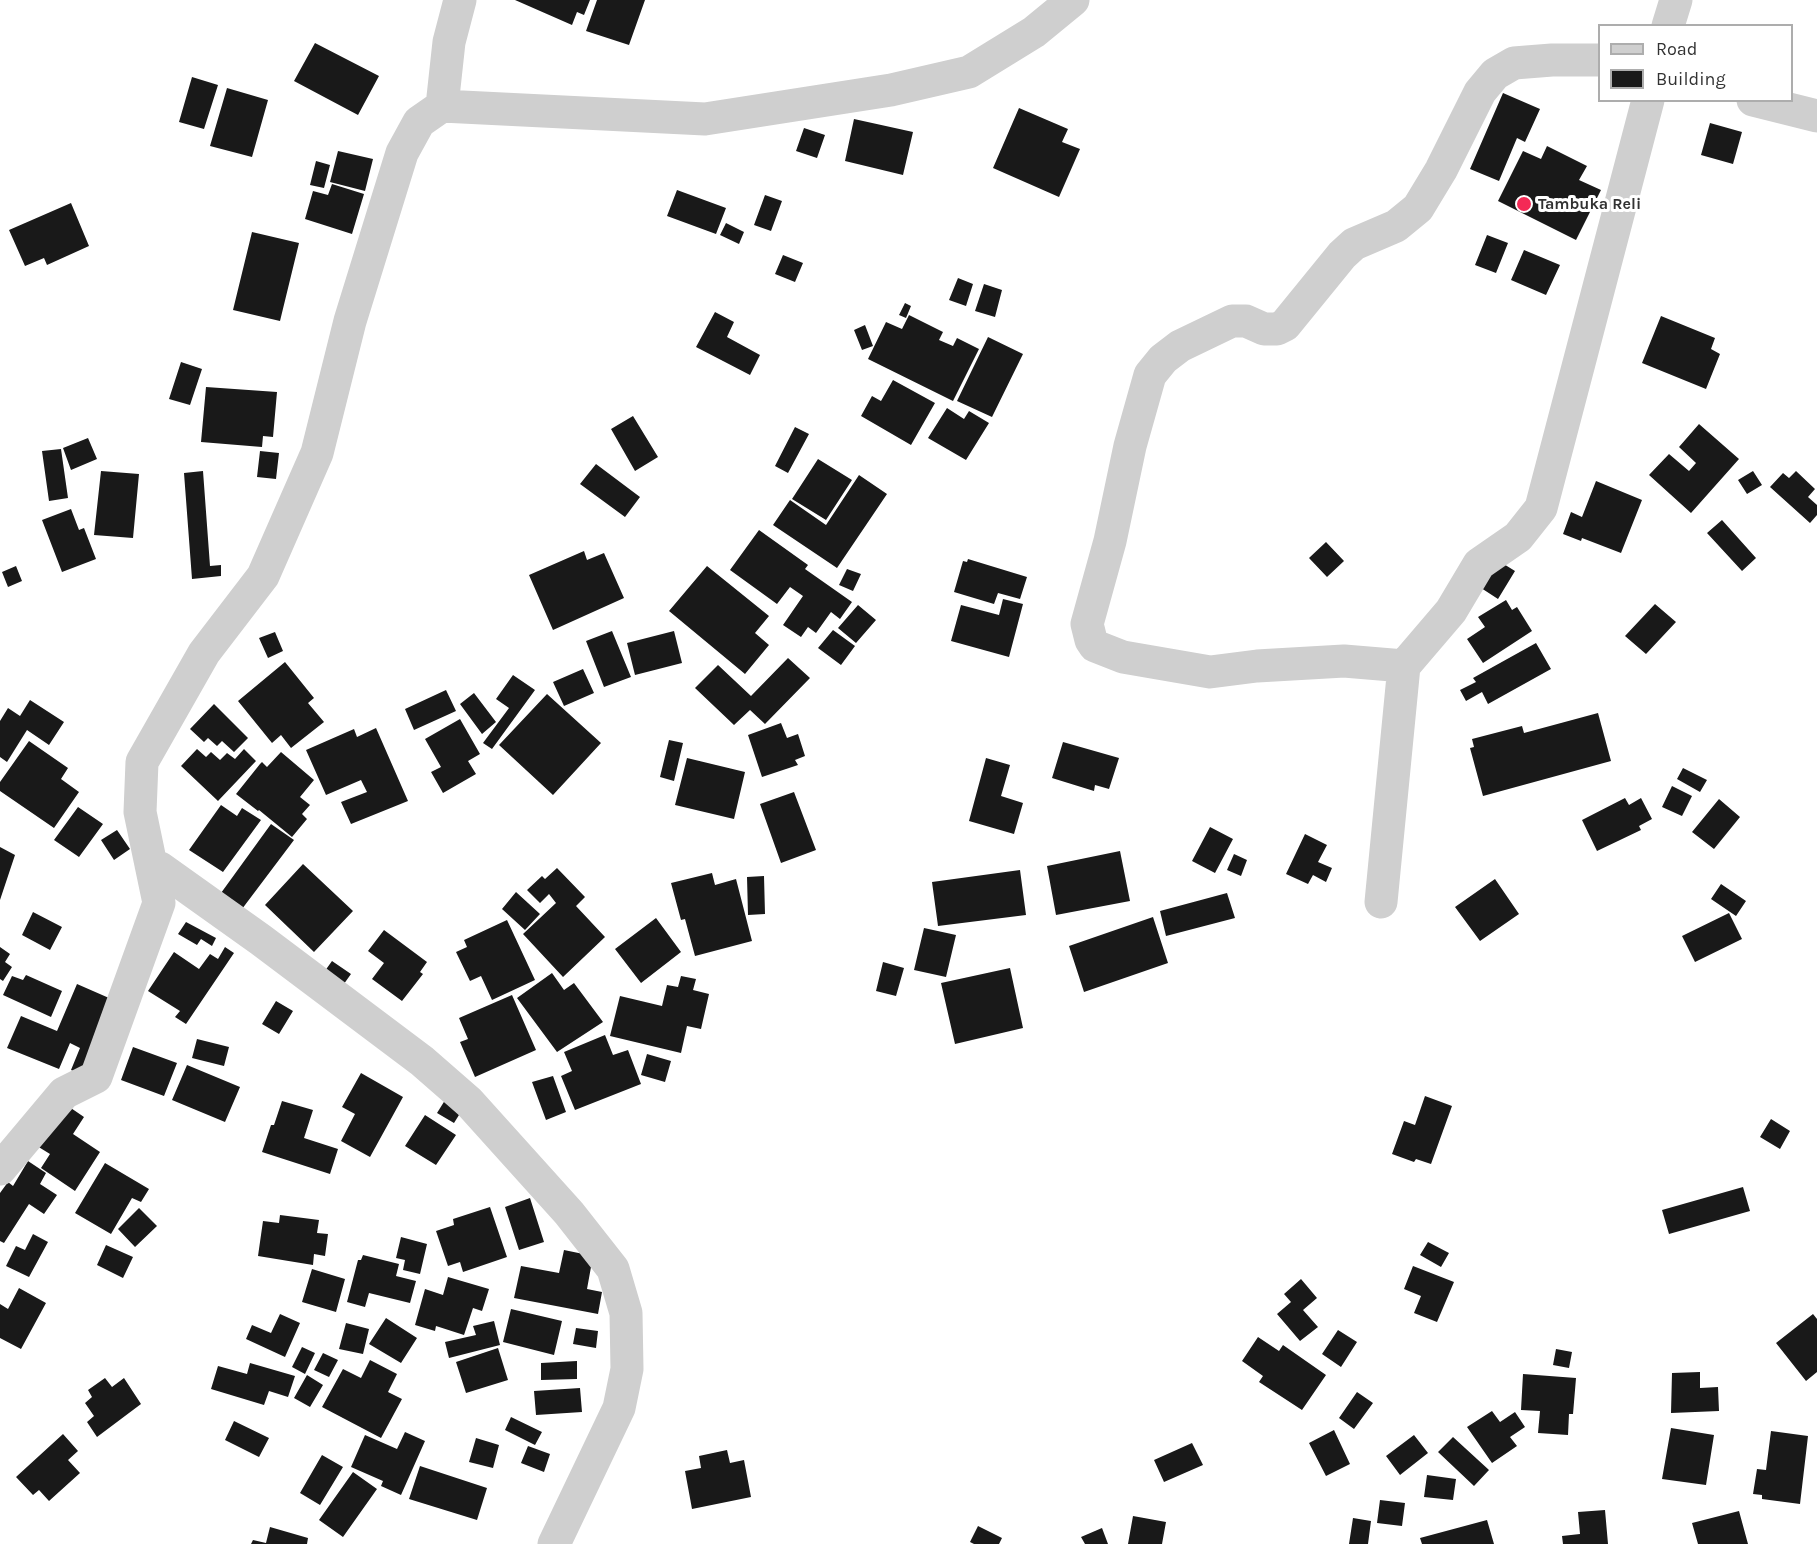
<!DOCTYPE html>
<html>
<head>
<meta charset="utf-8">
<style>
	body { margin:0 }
	#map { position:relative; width:1817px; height:1544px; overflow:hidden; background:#fff; font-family:Karla,sans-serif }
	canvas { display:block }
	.legend { position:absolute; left:1598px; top:24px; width:195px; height:78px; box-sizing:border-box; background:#fff; border:2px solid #adadad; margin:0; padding:8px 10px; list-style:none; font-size:18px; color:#323232 }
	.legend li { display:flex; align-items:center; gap:12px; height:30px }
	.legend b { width:30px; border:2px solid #adadad }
</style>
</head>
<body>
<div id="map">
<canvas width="1817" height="1544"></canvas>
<ul class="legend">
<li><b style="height:8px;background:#cfcfcf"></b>Road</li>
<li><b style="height:16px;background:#191919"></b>Building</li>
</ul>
</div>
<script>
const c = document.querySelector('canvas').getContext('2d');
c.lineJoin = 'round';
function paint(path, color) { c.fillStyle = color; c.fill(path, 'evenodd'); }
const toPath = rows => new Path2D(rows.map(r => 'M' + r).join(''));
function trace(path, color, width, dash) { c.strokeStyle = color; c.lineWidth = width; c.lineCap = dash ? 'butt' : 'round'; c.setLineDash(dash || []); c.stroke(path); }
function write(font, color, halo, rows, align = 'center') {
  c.font = font + ' Karla,sans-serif'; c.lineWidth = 6; c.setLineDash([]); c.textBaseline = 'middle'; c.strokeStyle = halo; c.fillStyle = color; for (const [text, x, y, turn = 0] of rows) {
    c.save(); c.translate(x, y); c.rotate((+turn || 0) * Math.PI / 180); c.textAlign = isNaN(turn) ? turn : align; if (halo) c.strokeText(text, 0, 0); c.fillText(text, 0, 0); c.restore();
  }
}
const building = toPath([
	[515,0,590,0,584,15,577,12,572,25],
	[597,0,645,0,629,45,586,31],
	[315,43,379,76,358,115,294,81],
	[192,77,218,85,204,129,179,122],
	[227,88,268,100,252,157,210,146],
	[1503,93,1540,109,1525,142,1517,138,1499,181,1470,169],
	[1019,108,1068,129,1062,142,1080,149,1059,197,993,168],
	[854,119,913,132,903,175,845,161],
	[1710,123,1742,132,1733,164,1701,155],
	[804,128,825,135,817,158,796,151],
	[1547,146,1587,166,1579,180,1601,190,1576,240,1498,201,1523,151,1541,159],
	[338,151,373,159,365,191,330,182],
	[316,161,330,165,324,188,310,185],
	[332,184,364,194,352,234,305,219,313,191,328,195],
	[677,190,726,208,716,234,667,216],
	[765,195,782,201,771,231,754,225],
	[71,203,89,246,47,265,44,258,25,266,9,230],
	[726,223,744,232,739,244,720,235],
	[252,232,299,243,280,321,233,310],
	[1487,235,1508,243,1496,273,1475,265],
	[1524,250,1560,265,1546,295,1511,280],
	[783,255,803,263,795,282,775,274],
	[958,278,973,284,966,306,949,300],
	[984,284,1002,290,995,317,975,311],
	[905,303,911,306,906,318,899,315],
	[715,312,734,322,727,337,760,355,750,375,696,347],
	[909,315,943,332,939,340,953,346,957,338,979,349,953,401,868,359,886,322,902,329],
	[1661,316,1715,338,1711,349,1720,354,1706,389,1642,363],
	[865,325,873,346,862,350,854,330],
	[988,337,1023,354,992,417,957,401],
	[181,362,202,369,190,405,169,399],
	[893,380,935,403,911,445,861,416,872,396,881,401],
	[206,387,277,392,273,437,263,436,262,447,201,442],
	[947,408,964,419,969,411,989,423,966,460,928,438],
	[633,416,658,457,635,471,611,429],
	[1699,424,1739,459,1691,513,1649,475,1669,454,1689,471,1696,463,1679,447],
	[795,427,809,434,788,473,775,466],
	[88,438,97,459,71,470,63,448],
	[61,449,68,498,49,501,42,451],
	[260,451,279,453,276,479,257,477],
	[818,459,852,480,826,520,792,499],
	[596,464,640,497,625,517,580,484],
	[101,471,139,474,133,538,94,535],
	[203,471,210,566,221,565,221,576,192,579,184,473],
	[1753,471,1762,485,1747,494,1738,480],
	[1796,471,1815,489,1808,497,1817,505,1817,515,1810,523,1770,487,1783,473,1789,478],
	[859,475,887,494,837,568,773,525,790,500,826,525],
	[1596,481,1642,500,1621,553,1582,538,1581,541,1563,534,1571,512,1582,517],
	[71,509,79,530,84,528,96,559,62,572,42,520],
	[1722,520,1756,558,1742,571,1707,533],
	[759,530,808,565,805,569,852,602,840,619,831,612,816,633,808,627,801,637,783,625,803,596,790,587,777,604,730,570],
	[1326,542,1344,561,1327,577,1309,558],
	[584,551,587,560,604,553,624,598,553,630,529,575],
	[1494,558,1515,571,1498,599,1478,586],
	[968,559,1027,577,1020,599,998,593,994,604,954,592,963,561,967,562],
	[16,566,22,581,8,587,2,572],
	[707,566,769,616,755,633,769,645,745,674,669,611],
	[847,569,861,574,853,591,839,585],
	[1003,599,1023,604,1009,657,951,641,961,605,999,615],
	[1506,600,1512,610,1517,607,1532,631,1483,663,1467,639,1485,627,1478,617],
	[1655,604,1676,622,1646,654,1625,636],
	[858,605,876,620,856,643,838,628],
	[833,630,855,646,841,665,818,648],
	[612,631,631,677,604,687,586,641],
	[674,631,682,663,635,675,627,643],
	[275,632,283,651,268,658,259,638],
	[1536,643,1551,669,1488,704,1482,692,1466,701,1460,690,1476,682,1473,678],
	[788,658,810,678,765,724,750,710,734,725,695,688,718,665,751,696],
	[285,662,314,698,308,703,324,722,291,748,281,735,272,743,238,701],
	[583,669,594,693,564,706,553,682],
	[513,675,535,690,492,749,483,743,509,708,496,699],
	[446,690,456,711,414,730,405,709],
	[474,693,496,722,482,734,460,704],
	[547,694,601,743,553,795,499,745],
	[30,700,64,722,49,745,27,730,7,762,0,757,0,721,8,708,20,716],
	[214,704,248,738,234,752,222,741,217,746,208,738,204,742,190,729],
	[1598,713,1611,761,1483,796,1470,748,1474,747,1472,739,1522,726,1524,733],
	[460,719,480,754,468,761,476,774,443,793,431,772,441,767,425,739],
	[781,723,787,738,798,734,805,756,795,760,798,765,762,777,748,735],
	[376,728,408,801,351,824,341,802,367,792,361,780,326,795,306,750,354,729,357,737],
	[669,740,683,743,674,781,660,777],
	[29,741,68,768,61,779,79,792,54,828,0,791,0,782],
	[1063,742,1119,758,1109,789,1095,785,1094,791,1052,778],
	[197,749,206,757,211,752,220,760,227,753,235,759,244,749,256,761,218,801,181,766],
	[281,752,314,780,300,797,310,805,302,814,307,819,292,837,259,810,258,811,236,794,260,764,262,762,267,767],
	[687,758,745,772,734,819,675,805],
	[986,758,1010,765,1001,796,1023,803,1014,834,969,821],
	[1683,768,1707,780,1700,792,1677,779],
	[1672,786,1692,796,1682,816,1662,807],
	[794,792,816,850,781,863,760,804],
	[1625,798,1629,805,1641,798,1652,819,1639,826,1641,830,1597,851,1582,820],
	[1719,799,1740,817,1714,849,1692,832],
	[221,805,237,816,242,808,261,820,223,872,189,850],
	[78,807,103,824,79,857,54,840],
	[271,824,294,840,242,909,221,893],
	[1210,827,1233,839,1215,873,1192,861],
	[117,830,130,849,114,860,101,840],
	[1305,834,1327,845,1318,862,1332,868,1326,882,1313,875,1308,884,1286,874],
	[0,847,15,855,0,900],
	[1120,851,1130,901,1056,915,1047,866],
	[1234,854,1247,860,1241,876,1227,870],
	[303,864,353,911,314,952,265,905],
	[557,868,585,897,576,906,605,937,563,977,523,934,556,903,549,894,540,903,527,890,542,876,545,879],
	[1020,870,1026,915,938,926,932,882],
	[712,873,715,885,736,879,752,941,695,956,685,919,681,920,671,883],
	[764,876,765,914,748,915,747,877],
	[1495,879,1519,914,1480,941,1455,907],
	[1721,884,1746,901,1736,916,1711,899],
	[516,892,540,914,525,930,502,909],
	[1227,893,1235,918,1166,936,1160,911],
	[33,912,62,927,50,950,22,935],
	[1729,913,1742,939,1695,962,1682,936],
	[1153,917,1168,963,1084,992,1069,946],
	[656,918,681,952,641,983,615,949],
	[507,920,535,980,492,1000,481,976,470,981,456,952,467,947,464,940],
	[186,922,216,938,212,946,201,939,197,945,178,934],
	[924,928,956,935,946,977,914,970],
	[384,930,427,962,420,972,423,974,402,1001,372,979,384,963,368,951],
	[0,947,10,954,5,962,12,967,3,981,0,979],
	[225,947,234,953,186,1024,175,1017,180,1011,148,991,174,952,199,969,210,954,218,959],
	[332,961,351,974,341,988,322,975],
	[883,962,904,968,896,996,876,991],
	[1010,968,1023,1028,955,1044,941,983],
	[552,973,564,990,574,983,603,1022,557,1052,517,998],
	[26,975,62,991,51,1017,3,995,12,976,23,980],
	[681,976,696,979,693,990,709,994,701,1029,687,1026,681,1053,610,1036,620,996,662,1006,667,985,678,987],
	[77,984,109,998,83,1075,71,1070,80,1048,70,1043,59,1069,7,1048,21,1016,57,1031],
	[512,995,536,1050,475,1077,460,1042,468,1039,459,1018],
	[276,1001,293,1011,279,1034,262,1024],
	[605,1035,613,1055,628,1050,641,1084,575,1110,561,1076,572,1071,564,1052],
	[197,1039,229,1047,224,1066,192,1058],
	[133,1047,177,1063,164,1096,121,1080],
	[647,1054,671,1061,665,1082,641,1075],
	[187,1065,240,1087,225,1122,172,1100],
	[361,1073,403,1097,370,1157,341,1141,355,1114,342,1107],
	[553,1076,566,1112,546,1120,532,1082],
	[1425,1096,1452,1106,1431,1164,1416,1159,1414,1162,1392,1154,1404,1121,1415,1125],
	[447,1097,464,1107,454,1123,437,1113],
	[282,1101,313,1110,304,1138,338,1149,330,1174,262,1152,271,1125,274,1125],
	[65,1104,84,1117,73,1134,100,1152,75,1191,41,1168,50,1154,37,1146],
	[425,1115,456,1135,436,1165,405,1146],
	[1771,1119,1790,1131,1780,1149,1760,1137],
	[28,1161,46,1173,40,1184,57,1195,44,1214,29,1204,4,1243,0,1241,0,1193,8,1182,13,1186],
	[105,1163,149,1189,141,1202,132,1198,111,1234,75,1213],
	[1743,1187,1750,1211,1669,1234,1662,1210],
	[530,1198,544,1242,519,1250,505,1207],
	[490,1207,507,1257,463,1272,460,1262,448,1266,436,1231,454,1225,453,1219],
	[139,1208,157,1226,135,1247,118,1229],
	[280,1215,319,1220,317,1233,328,1234,325,1256,314,1254,313,1265,258,1256,263,1221,279,1223],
	[33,1234,48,1242,29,1277,6,1266,16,1246,25,1250],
	[401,1237,427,1244,420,1274,403,1270,405,1260,396,1258],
	[1428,1242,1449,1253,1441,1267,1420,1255],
	[106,1245,133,1257,123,1278,97,1265],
	[564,1250,593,1256,587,1289,602,1292,598,1314,514,1298,521,1266,559,1273],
	[363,1255,399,1264,396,1276,416,1281,410,1303,369,1293,365,1307,347,1302,358,1260,361,1260],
	[1413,1266,1454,1282,1437,1322,1414,1313,1421,1296,1404,1289],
	[312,1269,345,1279,336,1312,302,1302],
	[448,1277,489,1289,482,1311,473,1308,464,1335,436,1326,435,1331,415,1325,425,1289,443,1295],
	[1301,1279,1317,1298,1303,1310,1318,1327,1300,1341,1277,1314,1291,1302,1284,1294],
	[19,1288,46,1303,21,1349,0,1338,0,1304,8,1309],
	[511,1309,562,1321,554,1355,503,1342],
	[280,1314,300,1323,285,1357,246,1339,252,1325,271,1333],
	[1813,1314,1817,1319,1817,1372,1806,1381,1776,1343],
	[386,1318,417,1338,401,1363,369,1344],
	[494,1321,500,1345,449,1358,445,1342,476,1335,473,1326],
	[346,1323,369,1329,363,1354,339,1349],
	[576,1328,598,1331,596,1348,573,1344],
	[1338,1330,1357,1342,1341,1367,1322,1354],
	[1258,1337,1279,1351,1283,1345,1326,1375,1302,1410,1259,1382,1263,1376,1242,1361],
	[302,1347,315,1353,305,1374,292,1367],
	[498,1348,508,1380,466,1393,456,1362],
	[1556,1349,1572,1352,1569,1368,1553,1365],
	[323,1353,338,1360,329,1377,314,1370],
	[370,1360,397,1374,388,1392,402,1399,381,1438,322,1407,343,1369,361,1378],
	[577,1361,577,1379,541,1380,541,1363],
	[250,1363,295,1376,288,1397,269,1391,264,1405,211,1389,218,1366,247,1374],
	[1700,1372,1700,1388,1718,1387,1719,1411,1671,1413,1672,1373],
	[1523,1374,1576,1378,1573,1414,1569,1414,1568,1435,1538,1433,1540,1411,1521,1410],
	[307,1375,323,1385,310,1407,294,1398],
	[105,1378,112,1387,124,1378,141,1404,97,1437,87,1422,94,1416,85,1403,92,1397,88,1390],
	[580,1388,582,1412,536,1415,534,1391],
	[1357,1392,1373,1403,1354,1429,1339,1418],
	[1492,1411,1500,1422,1515,1412,1525,1427,1510,1437,1517,1446,1492,1463,1467,1427],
	[511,1417,542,1432,535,1445,505,1430],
	[234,1421,269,1438,259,1457,225,1440],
	[1671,1428,1714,1435,1706,1485,1662,1479],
	[1334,1430,1350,1464,1326,1476,1309,1443],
	[1771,1431,1808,1436,1800,1504,1762,1499,1762,1495,1753,1494,1757,1469,1766,1470],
	[405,1432,425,1441,401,1495,381,1486,383,1481,351,1467,365,1435,397,1449],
	[63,1434,78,1451,68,1460,80,1473,49,1501,39,1490,33,1495,16,1477],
	[1414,1435,1428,1453,1400,1475,1386,1456],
	[1453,1437,1489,1470,1474,1486,1438,1452],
	[476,1438,499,1445,493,1468,469,1462],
	[1192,1443,1203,1465,1164,1482,1154,1460],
	[528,1446,550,1454,544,1472,521,1463],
	[727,1450,730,1463,744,1460,751,1497,692,1509,685,1471,701,1468,699,1456],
	[322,1455,343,1467,320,1505,300,1493],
	[420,1466,487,1488,477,1520,409,1499],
	[353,1472,377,1489,343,1537,319,1520],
	[1427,1475,1456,1479,1453,1500,1424,1497],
	[1380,1500,1405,1503,1402,1526,1377,1523],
	[1605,1510,1608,1544,1563,1544,1562,1536,1580,1534,1578,1512],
	[1739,1511,1748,1544,1698,1544,1692,1523],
	[1133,1516,1166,1522,1162,1544,1128,1544],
	[1353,1518,1371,1521,1368,1544,1349,1544],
	[1487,1520,1494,1544,1422,1544,1420,1538],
	[978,1526,1002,1538,999,1544,974,1544,970,1542],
	[270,1527,308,1538,307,1544,251,1544,253,1540,266,1543],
	[1102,1528,1108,1544,1085,1544,1081,1537]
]);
const minor = toPath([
	[1668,26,1676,0],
	[1753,100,1817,116],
	[442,106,449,42,460,0],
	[1404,666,1344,661,1257,666,1210,672,1123,657,1095,646,1091,640,1087,624,1110,541,1130,446,1150,375,1163,359,1180,346,1232,321,1246,321,1264,329,1277,329,1285,325,1342,255,1354,244,1396,226,1418,208,1441,170,1480,92,1495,74,1514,63,1552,60,1600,60],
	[151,865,160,868,261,940,422,1061,469,1102,569,1213,613,1269,626,1313,627,1369,619,1408,554,1544],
	[1381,902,1404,666,1451,611,1479,564,1518,537,1541,508,1648,100],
	[0,1169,64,1093,96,1077,159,903,140,812,142,762,204,653,263,576,317,453,350,321,402,153,419,122,442,106,705,119,891,90,969,72,1034,32,1073,0]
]);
const markers = [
	[1524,204,8,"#f42a56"]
];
const poiNames = [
	["Tambuka Reli",1538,204]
];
paint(building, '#191919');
trace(minor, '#cfcfcf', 33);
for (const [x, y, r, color] of markers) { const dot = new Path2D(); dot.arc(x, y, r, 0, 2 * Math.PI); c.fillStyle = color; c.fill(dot); trace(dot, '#fff', 2); }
write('bold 16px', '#323232', '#fff', poiNames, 'left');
</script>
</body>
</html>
